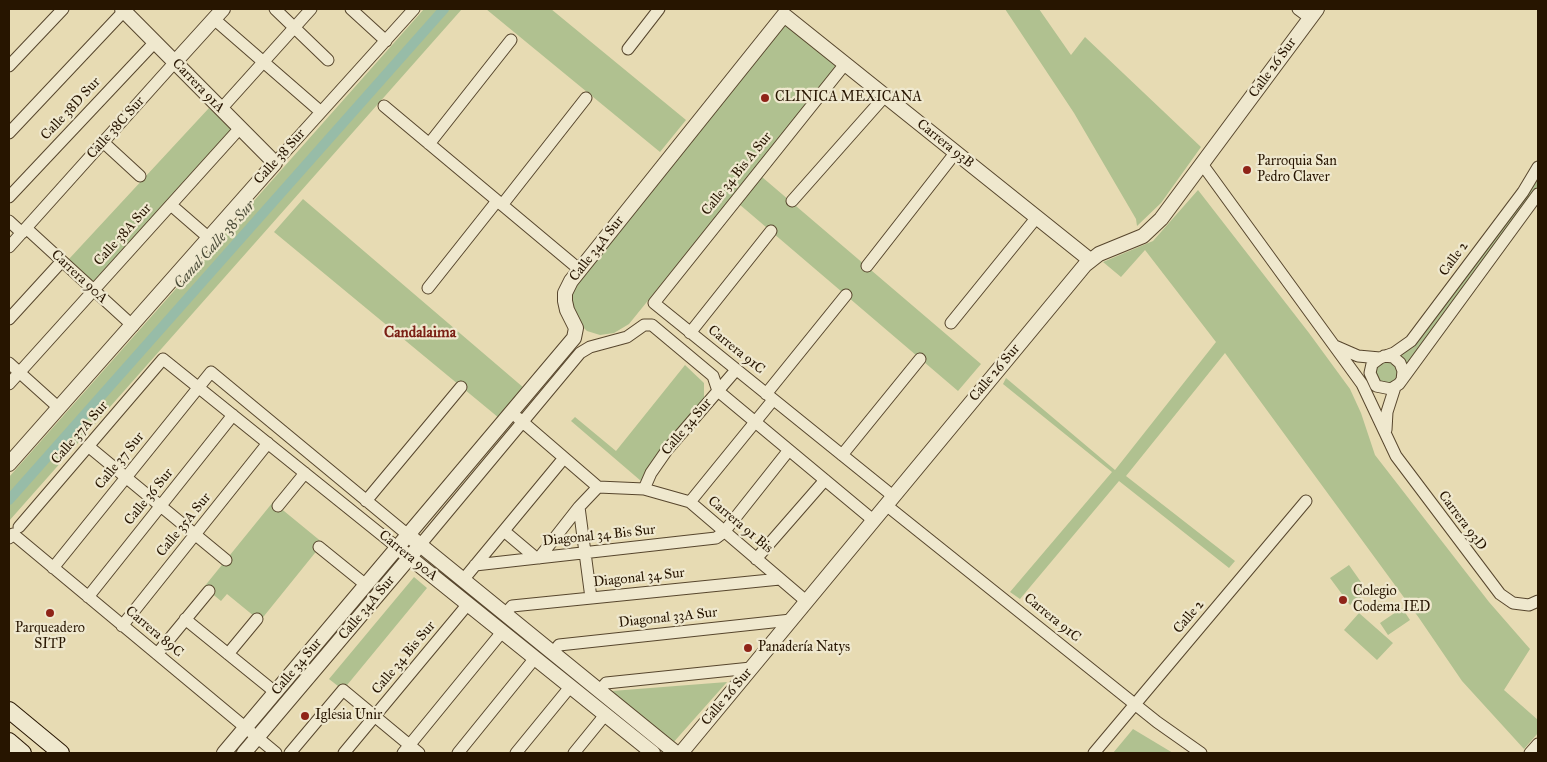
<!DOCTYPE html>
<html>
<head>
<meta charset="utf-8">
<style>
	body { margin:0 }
	#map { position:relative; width:1547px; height:762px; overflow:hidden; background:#e7dbb3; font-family:"IM FELL Great Primer",serif }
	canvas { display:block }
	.frame { position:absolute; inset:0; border:10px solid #271500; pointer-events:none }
</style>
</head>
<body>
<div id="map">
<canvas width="1547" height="762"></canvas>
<div class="frame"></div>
</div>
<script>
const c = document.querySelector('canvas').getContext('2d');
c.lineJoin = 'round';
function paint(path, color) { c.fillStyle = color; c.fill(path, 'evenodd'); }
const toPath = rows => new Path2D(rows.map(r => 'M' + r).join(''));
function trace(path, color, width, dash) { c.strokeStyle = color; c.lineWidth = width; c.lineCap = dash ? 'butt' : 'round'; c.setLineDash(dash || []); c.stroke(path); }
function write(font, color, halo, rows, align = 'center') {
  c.font = font + ' "IM FELL Great Primer",serif'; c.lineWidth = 4.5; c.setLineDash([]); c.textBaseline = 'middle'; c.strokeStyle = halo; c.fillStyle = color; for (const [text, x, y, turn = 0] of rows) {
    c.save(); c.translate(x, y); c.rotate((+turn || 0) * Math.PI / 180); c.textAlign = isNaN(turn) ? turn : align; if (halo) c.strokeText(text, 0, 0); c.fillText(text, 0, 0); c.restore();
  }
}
const green = toPath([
	[424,9,462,9,9,521,9,477],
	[486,9,551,9,686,120,660,152],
	[1005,9,1039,9,1071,55,1085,37,1201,147,1161,203,1137,226,1136,219,1074,113],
	[784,23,837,67,629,324,614,333,600,335,587,331,578,322,570,304,572,286],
	[209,108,233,130,93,282,69,259],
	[1538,176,1538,185,1529,200,1407,367,1400,357,1418,341],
	[762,177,981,364,958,391,739,204],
	[1198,190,1309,333,1350,389,1361,413,1375,455,1489,602,1530,649,1504,690,1538,720,1538,733,1524,749,1462,681,1419,618,1225,353,1126,476,1235,561,1229,568,1119,481,1020,599,1010,592,1112,472,1003,384,1006,378,1115,470,1216,342,1145,250,1121,277,1103,262,1153,241],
	[303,199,524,388,499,418,274,232],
	'1374 373a12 12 0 1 1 24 0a12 12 0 1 1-24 0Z',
	[685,365,704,383,704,398,641,481,571,421,575,417,616,451],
	[273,502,323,543,260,621,227,594,221,601,204,587],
	[1349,565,1368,592,1350,605,1330,578],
	[414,577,427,588,343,690,329,679],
	[1402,608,1410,620,1388,635,1380,623],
	[1359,613,1393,643,1377,660,1344,630],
	[727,682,672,744,612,691],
	[1133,729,1173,753,1113,753]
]);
const canal = toPath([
	[9,500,444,9]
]);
const minor = toPath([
	[275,9,328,60],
	[351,9,386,41],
	[1298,9,1310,18],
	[214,19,321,112],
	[628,49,659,9],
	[845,64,654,303,893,496],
	[9,66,63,9],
	[384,106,580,270],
	[221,109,311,9],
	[9,133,124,11],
	[103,142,140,176],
	[429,144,511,40],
	[275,163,414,9],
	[1202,164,1362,384,1396,456,1500,594,1513,603,1529,605,1538,601],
	[1538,167,1523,192,1411,341,1394,353,1380,358,1372,364,1370,373,1376,386,1391,389,1399,384,1538,194],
	[9,197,155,42],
	[792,201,885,96],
	[171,205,209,238],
	[502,205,586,98],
	[9,221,22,233],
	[26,228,133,326],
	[9,247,175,62],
	[867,266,956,152],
	[428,288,497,201],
	[9,319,62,261],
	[951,323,1037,217],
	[652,325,713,376,718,391,873,520],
	[690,333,771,231],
	[1335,346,1358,356,1380,358],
	[1384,356,1393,357,1400,363,1403,371,1402,380],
	[9,363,59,408],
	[9,384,240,128],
	[766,394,846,295],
	[518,418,598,487],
	[1386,430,1387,412,1395,387],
	[88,446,226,560],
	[842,455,920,359],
	[598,487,644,489,690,502,806,601],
	[644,489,651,473,667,450,736,370],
	[366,501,461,387],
	[690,502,773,400],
	[886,505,1157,722,1201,753],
	[278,506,305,473],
	[579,507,591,598],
	[19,527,163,359,398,548],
	[504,531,536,558],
	[9,538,13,534,276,753],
	[420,545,580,353,590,347,627,337,644,325,652,325],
	[319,547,366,585],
	[539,558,579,507,598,487],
	[756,559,825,480],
	[475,565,716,538,724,532,789,450],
	[53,568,211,372,408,535],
	[463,580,564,458],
	[88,597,233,415],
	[505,614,512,606,780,579],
	[185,619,275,692],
	[122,626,268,443],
	[553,653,559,645,791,620],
	[157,654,209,591],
	[228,654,257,619],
	[599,691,606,683,751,668],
	[290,753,343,690,419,753],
	[344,753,468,604],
	[403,753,502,632],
	[458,753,535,658],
	[516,753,570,687],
	[574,753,605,715],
	[1094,753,1306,501],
	[1530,753,1538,744]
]);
const tertiary = toPath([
	[175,62,223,9],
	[9,464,275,163,122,9],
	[408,535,676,753],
	[398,548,653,753],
	[224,753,574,338,576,328,567,310,565,301,565,293,571,281,784,15,1090,260],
	[244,753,415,551],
	[681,753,1085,265,1099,254,1143,236,1161,219,1317,9]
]);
const secondary = toPath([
	[9,710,61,753],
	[9,741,23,753]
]);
const markers = [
	[765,98,5,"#8f2418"],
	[1247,170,5,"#8f2418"],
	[1343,600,5,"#8f2418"],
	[50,613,5,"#8f2418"],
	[748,648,5,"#8f2418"],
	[305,716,5,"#8f2418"]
];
const streetNames = [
	["Calle 26 Sur",1273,68,-54],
	["Carrera 91A",198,86,46],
	["Calle 38D Sur",71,109,-47],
	["Calle 38C Sur",116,128,-48],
	["Carrera 93B",945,144,39],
	["Calle 38 Sur",280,157,-48],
	["Calle 34 Bis A Sur",737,174,-51],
	["Calle 38A Sur",123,235,-48],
	["Calle 34A Sur",597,249,-52],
	["Calle 2",1454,259,-54],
	["Carrera 90A",79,277,43],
	["Carrera 91C",736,350,39],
	["Calle 26 Sur",995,373,-50],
	["Calle 34 Sur",687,427,-50],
	["Calle 37A Sur",80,433,-49],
	["Calle 37 Sur",120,461,-51],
	["Calle 36 Sur",149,497,-51],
	["Carrera 93D",1462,521,53],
	["Calle 35A Sur",184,525,-51],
	["Carrera 91 Bis",740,525,40],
	["Diagonal 34 Bis Sur",599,536,-6],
	["Carrera 90A",408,556,39],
	["Diagonal 34 Sur",639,578,-6],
	["Calle 34A Sur",367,608,-50],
	["Calle 2",1189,617,-50],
	["Diagonal 33A Sur",668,618,-6],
	["Carrera 91C",1052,618,39],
	["Carrera 89C",154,632,40],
	["Calle 34 Bis Sur",404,658,-50],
	["Calle 34 Sur",297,667,-50],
	["Calle 26 Sur",727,697,-50]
];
const poiNames = [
	["CLINICA MEXICANA",775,98],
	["Parroquia San",1257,162],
	["Pedro Claver",1257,178],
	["Colegio",1353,592],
	["Codema IED",1353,608],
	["Parqueadero",50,629,"center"],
	["SITP",50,645,"center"],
	["Panadería Natys",758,648],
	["Iglesia Unir",315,716]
];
const waterNames = [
	["Canal Calle 38 Sur",215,245,-48]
];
const neighbourhoodNames = [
	["Candalaima",420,333]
];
paint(green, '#b0c190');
trace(canal, '#97bca8', 10);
trace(minor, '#57462d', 13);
trace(tertiary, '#57462d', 16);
trace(secondary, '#271500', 18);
trace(minor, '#efe8ce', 11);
trace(tertiary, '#efe8ce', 14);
trace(secondary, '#efe8ce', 16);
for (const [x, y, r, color] of markers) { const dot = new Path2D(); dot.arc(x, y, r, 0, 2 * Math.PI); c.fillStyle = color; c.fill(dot); trace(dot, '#efe8ce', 2); }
write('14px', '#271500', '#efe8ce', streetNames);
write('14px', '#271500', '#efe8ce', poiNames, 'left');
write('italic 15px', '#4e4f3b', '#efe8ce', waterNames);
write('bold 15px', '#7a1f14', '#efe8ce', neighbourhoodNames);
</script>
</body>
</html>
